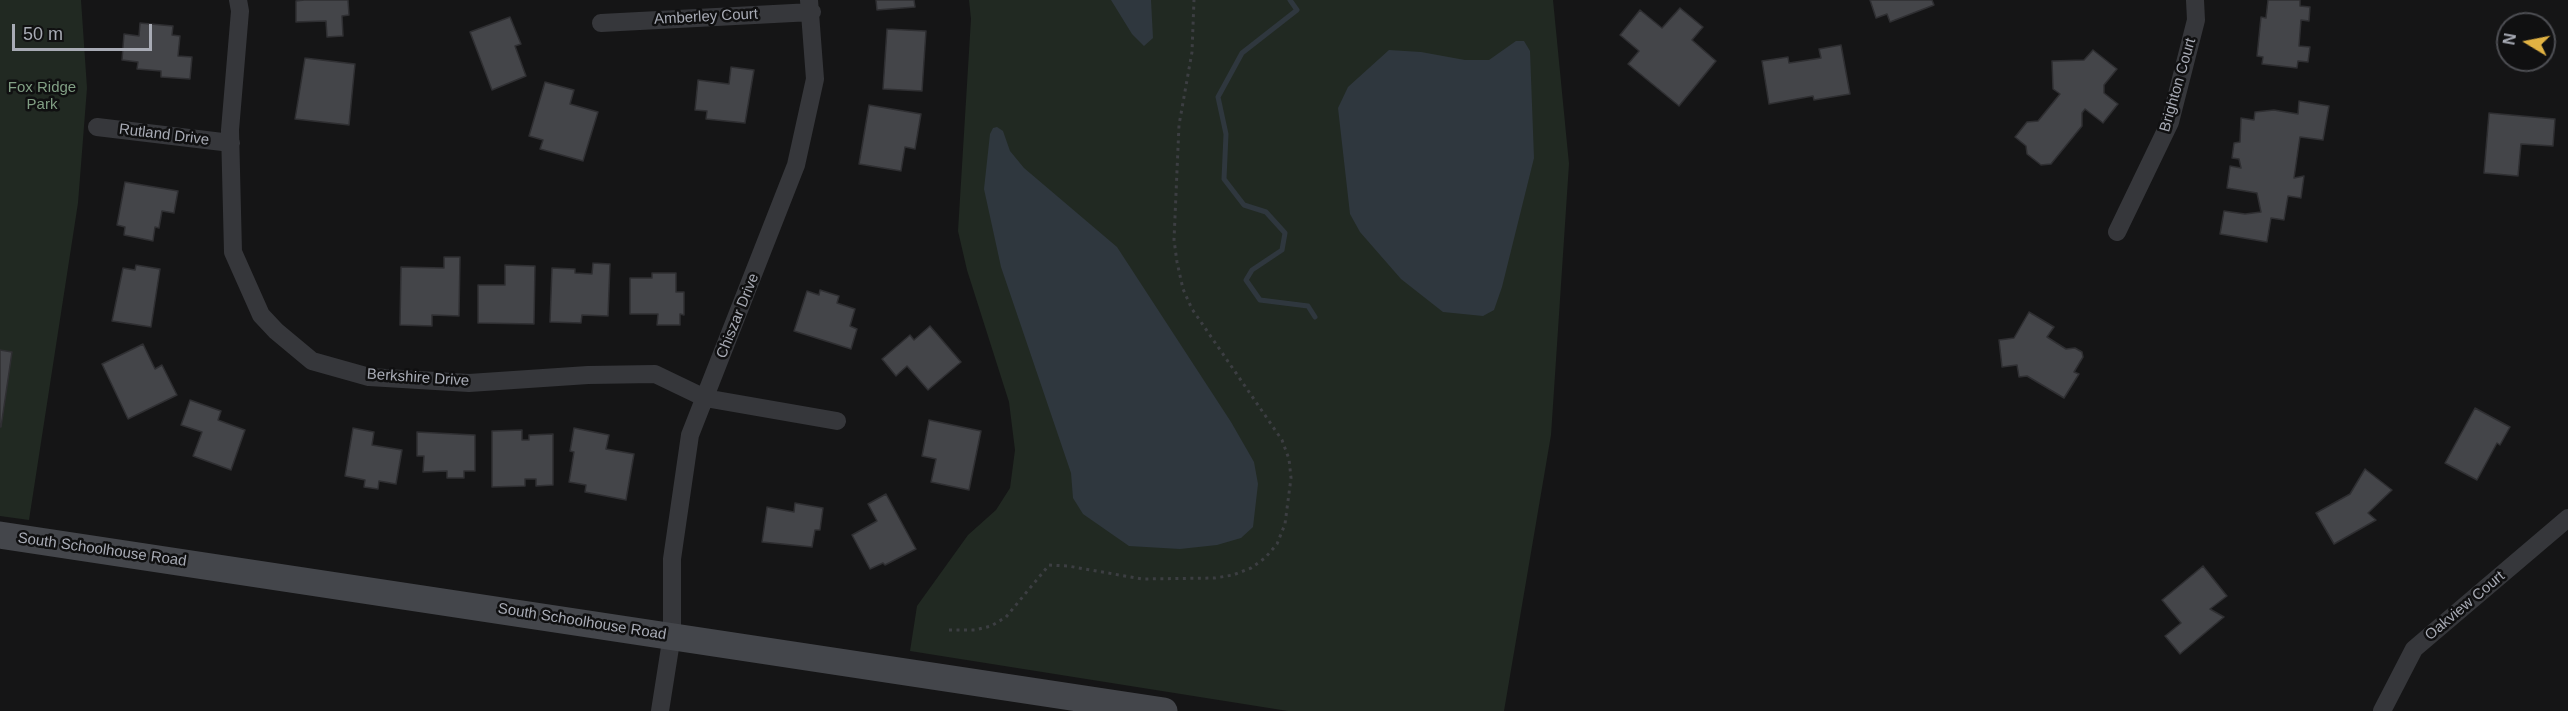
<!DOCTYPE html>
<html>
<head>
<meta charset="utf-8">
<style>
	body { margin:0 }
	#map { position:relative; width:2568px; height:711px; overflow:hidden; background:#151516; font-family:Arial,sans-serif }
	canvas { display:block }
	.north { position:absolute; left:2496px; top:12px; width:60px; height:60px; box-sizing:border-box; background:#101011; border:2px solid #4d4e53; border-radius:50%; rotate:280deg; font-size:16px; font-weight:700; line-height:24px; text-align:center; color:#a8abb5 }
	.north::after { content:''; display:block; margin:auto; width:21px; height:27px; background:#e1b243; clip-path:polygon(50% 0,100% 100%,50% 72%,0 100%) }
	.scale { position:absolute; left:12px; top:24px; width:140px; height:27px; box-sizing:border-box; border:3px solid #a8abb5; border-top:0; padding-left:8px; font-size:18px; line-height:21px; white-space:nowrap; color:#a8abb5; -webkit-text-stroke:4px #101011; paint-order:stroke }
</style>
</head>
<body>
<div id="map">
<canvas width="2568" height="711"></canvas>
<div class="north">N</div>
<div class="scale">50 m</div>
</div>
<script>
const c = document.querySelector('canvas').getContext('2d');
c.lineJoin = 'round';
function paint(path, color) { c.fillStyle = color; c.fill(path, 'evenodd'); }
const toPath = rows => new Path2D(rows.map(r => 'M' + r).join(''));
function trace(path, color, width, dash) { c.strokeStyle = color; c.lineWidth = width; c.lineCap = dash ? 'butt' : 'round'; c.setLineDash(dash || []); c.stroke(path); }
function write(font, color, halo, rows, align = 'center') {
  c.font = font + ' Arial,sans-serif'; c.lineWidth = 5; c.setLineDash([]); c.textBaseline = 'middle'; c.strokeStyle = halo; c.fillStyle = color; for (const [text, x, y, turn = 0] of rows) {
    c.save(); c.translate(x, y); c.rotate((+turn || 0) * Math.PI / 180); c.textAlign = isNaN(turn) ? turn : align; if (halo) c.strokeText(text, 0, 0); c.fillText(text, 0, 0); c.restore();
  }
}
const green = toPath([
	[0,0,81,0,87,88,78,203,29,520,0,516],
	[969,0,1553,0,1569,164,1551,435,1504,711,1288,711,910,651,917,606,968,535,996,510,1010,488,1015,450,1009,402,967,270,958,231,971,19]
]);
const water = toPath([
	[1111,0,1151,0,1153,38,1144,46,1132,34],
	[1516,41,1524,41,1530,51,1534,158,1502,287,1494,310,1483,316,1443,312,1401,279,1360,232,1350,214,1338,108,1348,87,1389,50,1421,52,1465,60,1489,60],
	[997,127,1003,131,1010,151,1024,168,1117,247,1231,422,1254,462,1258,484,1253,527,1241,538,1217,545,1180,549,1129,546,1083,514,1073,498,1071,473,1001,267,984,189,990,134,993,128]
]);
const stream = toPath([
	[1290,0,1297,10,1242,53,1218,97,1226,134,1224,179,1244,205,1266,212,1285,233,1282,250,1252,270,1246,280,1260,300,1308,306,1315,317]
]);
const building = toPath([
	[304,0,348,0,349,15,342,16,343,36,327,37,326,21,296,22,296,1,304,0],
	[876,0,914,0,915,7,877,10,876,0],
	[1870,0,1932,0,1934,5,1890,22,1887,14,1876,18,1870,0],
	[2268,0,2300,0,2300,6,2310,7,2309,21,2301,20,2299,46,2310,47,2308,62,2298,61,2297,68,2262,64,2263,57,2257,56,2261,17,2266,18,2268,0],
	[1680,8,1703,27,1692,40,1716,61,1679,106,1628,64,1639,51,1620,35,1640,10,1662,28,1680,8],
	[510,17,521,44,515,46,526,76,492,90,470,32,510,17],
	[140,23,173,26,172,35,180,36,178,56,192,57,190,79,161,77,161,71,137,69,138,62,122,60,124,34,139,36,140,23],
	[887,29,926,31,922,91,883,89,887,29],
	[1841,45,1850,94,1814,100,1813,96,1769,104,1762,61,1788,57,1789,63,1821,58,1819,49,1841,45],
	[2093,50,2117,69,2104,85,2104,93,2118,104,2103,123,2085,109,2082,113,2082,126,2051,164,2041,165,2027,154,2026,146,2015,137,2027,122,2038,121,2060,94,2053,89,2052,61,2084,60,2093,50],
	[305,58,355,64,349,125,295,119,305,58],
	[731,67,754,70,745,123,706,119,707,111,695,110,698,80,729,84,731,67],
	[545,82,574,90,570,104,598,112,583,161,540,149,543,140,529,136,545,82],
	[2299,101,2329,106,2323,140,2300,137,2294,178,2304,176,2301,198,2288,196,2284,220,2271,218,2267,242,2220,234,2224,211,2245,214,2261,212,2257,193,2227,188,2230,166,2241,168,2239,159,2232,158,2234,143,2240,142,2241,118,2254,120,2255,112,2274,110,2298,114,2299,101],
	[869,105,921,114,915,149,905,147,901,171,859,164,869,105],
	[2489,113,2555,119,2553,146,2521,144,2518,176,2484,173,2489,113],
	[125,182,178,191,174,213,162,211,159,228,155,227,153,241,124,235,125,227,117,225,125,182],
	[444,257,460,257,459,316,432,315,432,326,400,325,401,267,444,268,444,257],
	[593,263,610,264,608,316,582,315,581,323,550,322,552,268,575,269,575,273,592,274,593,263],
	[136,265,160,269,151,327,112,321,123,268,135,270,136,265],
	[505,265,535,266,534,324,478,323,478,285,505,285,505,265],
	[652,273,676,273,676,292,684,292,684,315,680,314,680,325,657,325,658,314,630,314,630,278,652,278,652,273],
	[820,290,839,296,837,303,855,309,850,326,857,329,851,349,794,331,807,291,819,295,820,290],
	[2029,312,2054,327,2047,337,2066,349,2075,348,2082,352,2083,357,2074,372,2079,374,2064,398,2027,376,2019,377,2017,365,2002,367,1999,340,2014,338,2029,312],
	[930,326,961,362,928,390,907,366,896,376,882,359,910,335,914,340,930,326],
	[143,344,155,369,162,365,177,395,128,419,102,364,143,344],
	[0,350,12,352,1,427,0,427,0,350],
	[190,400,221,411,218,420,245,430,231,470,193,456,202,432,181,425,190,400],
	[2475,408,2510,427,2500,445,2497,443,2477,480,2445,463,2475,408],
	[929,420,981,431,969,490,931,482,936,459,922,456,929,420],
	[353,428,374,432,372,445,402,450,396,484,379,481,378,489,364,487,365,480,345,476,353,428],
	[574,428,609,435,606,449,634,454,626,500,585,492,586,485,569,482,574,452,570,451,574,428],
	[522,430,522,440,529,440,529,435,553,434,553,485,536,486,536,479,525,479,525,486,492,487,492,431,522,430],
	[417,432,475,435,475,471,464,471,464,478,447,478,447,471,423,472,424,456,417,456,417,432],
	[2365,469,2392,490,2368,513,2376,520,2334,544,2316,513,2350,494,2365,469],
	[886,494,916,549,885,565,883,563,870,569,852,535,877,521,868,504,886,494],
	[795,503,823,508,820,530,815,530,812,547,762,542,767,507,794,512,795,503],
	[2203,566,2227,596,2210,609,2224,617,2180,654,2165,636,2181,623,2162,600,2203,566]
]);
const path = toPath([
	[949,630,975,630,991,626,1006,617,1049,565,1068,566,1142,579,1215,578,1233,575,1251,568,1265,558,1277,544,1285,524,1291,478,1289,459,1282,440,1192,309,1183,289,1177,262,1174,240,1179,125,1192,52,1194,0]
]);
const street = toPath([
	[238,0,240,11,230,130,233,252,261,315,276,331,312,361,369,377,469,383,588,375,655,374,705,398,837,421],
	[601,23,812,12],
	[97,127,231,143],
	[2117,232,2170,122,2196,20,2195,0],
	[660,711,672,635,672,559,690,435,796,165,815,79,809,0],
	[2382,711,2414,649,2568,518]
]);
const secondary = toPath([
	[0,535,1164,711]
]);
const streetNames = [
	["Amberley Court",706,17,-3],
	["Brighton Court",2178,85,-74],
	["Rutland Drive",164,135,7],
	["Chiszar Drive",738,316,-68],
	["Berkshire Drive",418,378,4],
	["South Schoolhouse Road",102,550,8],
	["Oakview Court",2465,606,-40],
	["South Schoolhouse Road",582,622,9]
];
const parkNames = [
	["Fox Ridge",42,88],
	["Park",42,105]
];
paint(green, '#212922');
paint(water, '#2f373e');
trace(stream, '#2f373e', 5);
paint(building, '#444549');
trace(building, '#2f2f32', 1.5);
trace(path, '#3c3e42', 3, [3, 4.5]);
trace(street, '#36373b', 18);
trace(secondary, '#44464b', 27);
write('15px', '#a8abb5', '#101011', streetNames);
write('15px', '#819f84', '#101011', parkNames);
</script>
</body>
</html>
